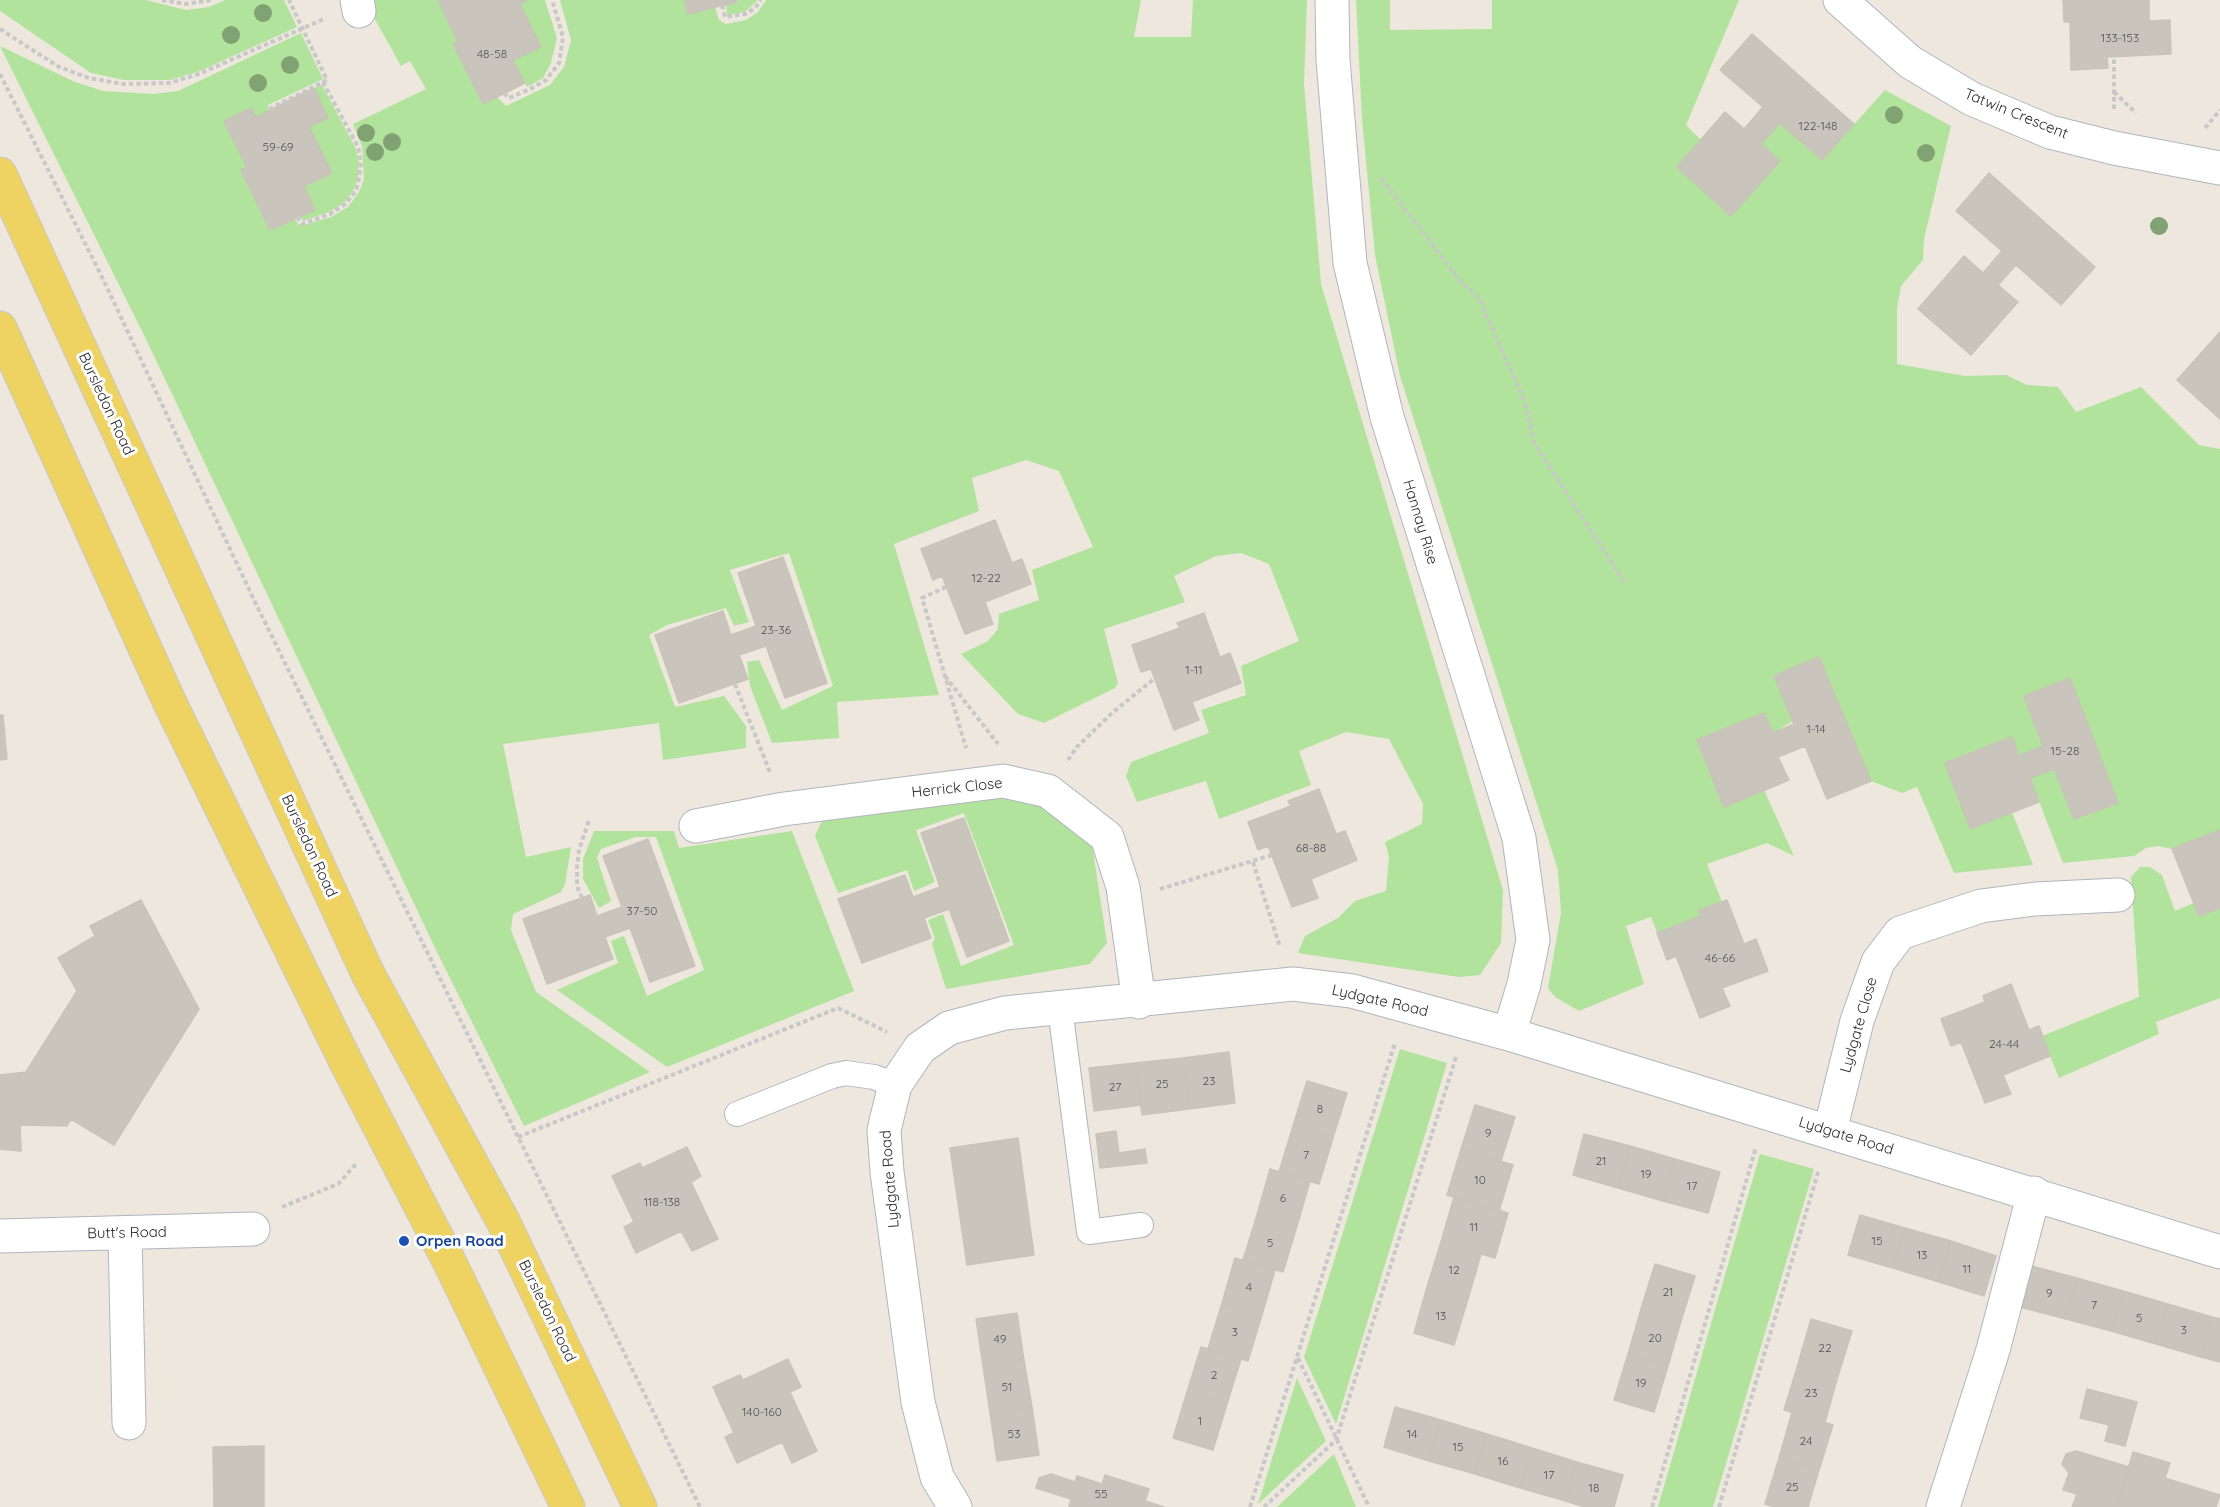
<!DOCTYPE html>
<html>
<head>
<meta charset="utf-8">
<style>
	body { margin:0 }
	canvas { display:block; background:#ede7de }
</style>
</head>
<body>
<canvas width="2220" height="1507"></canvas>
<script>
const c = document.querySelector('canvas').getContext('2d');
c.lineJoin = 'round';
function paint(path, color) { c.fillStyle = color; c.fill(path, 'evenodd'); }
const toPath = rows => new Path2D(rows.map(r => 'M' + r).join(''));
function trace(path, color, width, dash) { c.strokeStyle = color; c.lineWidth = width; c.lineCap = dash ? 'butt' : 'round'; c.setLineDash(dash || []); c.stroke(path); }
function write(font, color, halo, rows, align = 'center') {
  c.font = font + ' Quicksand,sans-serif'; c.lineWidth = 6; c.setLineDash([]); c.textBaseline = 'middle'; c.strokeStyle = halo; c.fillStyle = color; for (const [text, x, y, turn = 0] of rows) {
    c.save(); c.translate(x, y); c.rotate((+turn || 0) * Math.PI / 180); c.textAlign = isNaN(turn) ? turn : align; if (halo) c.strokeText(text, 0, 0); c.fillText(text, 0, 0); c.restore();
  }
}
const green = toPath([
	[0,0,146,0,186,10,209,7,225,0,284,0,297,27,200,71,170,80,124,80,91,73,0,11],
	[369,0,438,0,458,42,453,45,483,104,497,97,506,106,550,85,564,67,571,40,560,0,684,0,688,14,715,7,719,20,726,24,746,20,758,12,766,0,1141,0,1134,37,1191,37,1193,0,1307,0,1304,84,1321,284,1503,890,1501,943,1480,975,1459,977,1298,953,1305,936,1338,918,1355,901,1386,891,1389,857,1385,842,1422,824,1423,804,1389,739,1346,732,1299,751,1311,785,1219,819,1206,781,1137,802,1126,776,1131,762,1209,733,1201,710,1246,695,1241,666,1299,641,1269,564,1241,553,1216,556,1174,576,1185,602,1104,629,1118,683,1115,688,1044,723,1018,714,961,654,988,641,998,629,999,614,1039,600,1032,570,1093,547,1059,471,1026,460,972,478,979,511,894,544,939,695,837,702,839,738,772,743,750,686,747,662,759,660,782,710,833,686,789,553,730,570,749,622,734,626,726,608,667,625,649,635,675,707,724,696,746,726,746,748,663,760,659,723,503,744,526,857,571,847,565,884,561,892,513,914,511,930,536,992,650,1072,524,1126,438,954,144,335,0,46,75,82,103,91,154,94,178,91,301,33,323,79,268,105,269,111,256,117,251,108,224,121,247,167,241,170,270,230,294,219,301,226,331,217,348,207,359,192,364,179,362,146,353,124,426,89,410,61,401,66,367,5],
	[528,0,545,0,557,38,551,63,543,78,527,87,513,60,540,47,520,4],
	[736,0,758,0,745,12,727,15,726,4],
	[1356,0,1390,0,1390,30,1492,29,1492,0,1739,0,1686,125,1701,140,1677,167,1731,215,1780,161,1761,144,1780,123,1822,160,1885,90,1951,126,1924,239,1923,260,1901,286,1897,308,1897,364,1965,376,2006,375,2027,385,2058,387,2076,412,2141,387,2199,445,2220,449,2220,830,2172,849,2158,846,2146,848,2134,856,2063,863,2030,778,2054,769,2074,819,2118,802,2070,679,2043,746,2019,756,2011,737,1945,763,1970,829,2012,812,2033,865,1954,873,1917,787,1902,793,1871,781,1819,657,1774,676,1793,721,1773,733,1764,713,1697,741,1724,806,1764,790,1794,856,1767,843,1707,864,1722,902,1699,910,1701,916,1657,933,1651,917,1626,926,1644,984,1579,1011,1555,997,1548,988,1561,913,1558,870,1400,376,1375,255,1362,119],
	[322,85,356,149,359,163,358,178,353,191,344,203,329,212,303,221,300,216,315,210,304,186,332,173,309,127,328,118,314,88],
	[1001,789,1045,798,1091,838,1107,943,1090,964,946,989,932,944,935,938,928,920,943,914,961,966,1014,945,964,813,916,830,935,882,914,891,907,870,838,893,815,836,824,816],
	[594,831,674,831,679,848,792,831,854,991,667,1067,557,990,618,963,611,941,624,936,647,996,704,970,656,837,636,837,601,849,597,858,611,901,599,908,583,879,583,859],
	[2140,867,2150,867,2162,875,2175,911,2194,903,2199,916,2220,908,2220,998,2156,1022,2159,1034,2059,1078,2042,1036,2139,997,2131,877],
	[1400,1049,1447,1063,1336,1424,1304,1357],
	[1760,1154,1814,1169,1713,1507,1658,1507],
	[1297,1378,1326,1441,1258,1504],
	[1334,1454,1356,1507,1277,1507,1306,1480]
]);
const building = toPath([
	[438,0,528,0,520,4,541,47,513,60,525,83,483,104,453,44,458,42,438,0],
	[684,0,736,0,737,2,688,14,684,0],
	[2063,0,2149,0,2149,21,2170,20,2171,54,2107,57,2108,68,2071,70,2070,22,2064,22,2063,0],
	[1752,34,1854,124,1822,160,1780,123,1761,144,1780,161,1731,216,1677,167,1725,112,1744,129,1763,107,1720,70,1752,34],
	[314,88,328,118,309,127,332,173,304,186,315,210,270,230,241,170,247,167,224,121,251,108,256,117,314,88],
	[1989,173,2095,267,2061,305,2016,265,1998,285,2018,302,1971,355,1918,309,1964,256,1983,273,2002,251,1956,211,1989,173],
	[2220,332,2220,419,2177,380,2220,332],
	[995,520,1012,563,1022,559,1031,584,985,602,993,624,965,634,942,576,933,580,921,549,995,520],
	[783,557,827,683,785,698,766,646,739,655,748,679,679,703,655,635,723,611,731,635,756,626,738,573,783,557],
	[1204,613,1220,657,1230,653,1241,683,1192,702,1199,720,1174,730,1151,669,1141,672,1132,645,1180,628,1177,623,1204,613],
	[1819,657,1871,781,1827,799,1805,746,1778,757,1789,780,1724,807,1697,740,1764,713,1773,733,1794,724,1774,676,1819,657],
	[2070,678,2118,803,2074,819,2054,769,2030,778,2039,802,1970,829,1945,763,2012,737,2019,756,2043,746,2024,696,2070,678],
	[0,715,3,715,7,759,0,760,0,715],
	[1319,789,1336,834,1345,831,1357,860,1311,879,1318,898,1292,907,1268,846,1258,850,1248,822,1291,806,1288,801,1319,789],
	[964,818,1009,941,967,957,949,909,924,918,931,938,862,963,838,899,905,875,913,897,940,887,921,833,964,818],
	[2220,830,2220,908,2199,916,2172,849,2220,830],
	[648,839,695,966,650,982,630,928,605,937,613,959,547,984,523,919,590,895,597,916,622,907,603,856,648,839],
	[141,900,199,1009,114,1145,71,1119,67,1126,20,1125,21,1151,0,1149,0,1075,26,1072,77,991,58,958,95,936,90,926,141,900],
	[1727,900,1744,944,1756,939,1768,971,1722,988,1730,1006,1700,1018,1676,956,1667,960,1657,933,1701,916,1699,910,1727,900],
	[2011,984,2029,1030,2039,1026,2050,1056,2003,1075,2011,1094,1985,1103,1961,1042,1951,1046,1941,1019,1985,1002,1983,996,2011,984],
	[1229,1052,1235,1103,1189,1109,1183,1058,1229,1052],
	[1183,1058,1189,1109,1142,1115,1135,1063,1183,1058],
	[1135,1063,1141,1105,1094,1111,1089,1068,1135,1063],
	[1307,1081,1347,1093,1333,1138,1293,1126,1307,1081],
	[1475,1105,1515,1117,1501,1161,1461,1149,1475,1105],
	[1293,1126,1333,1138,1319,1184,1279,1172,1293,1126],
	[1116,1131,1119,1153,1145,1149,1147,1163,1100,1168,1096,1134,1116,1131],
	[1584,1134,1630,1146,1618,1188,1573,1175,1584,1134],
	[1018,1138,1034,1255,967,1265,950,1148,1018,1138],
	[1630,1146,1675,1159,1663,1201,1618,1188,1630,1146],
	[687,1147,701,1176,691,1182,718,1239,692,1251,681,1231,636,1253,624,1227,634,1222,612,1176,640,1163,642,1168,687,1147],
	[1461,1149,1513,1165,1499,1211,1447,1195,1461,1149],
	[1675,1159,1720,1172,1708,1213,1663,1201,1675,1159],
	[1270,1169,1310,1181,1297,1226,1257,1215,1270,1169],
	[1454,1197,1508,1213,1495,1258,1441,1242,1454,1197],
	[1257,1215,1297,1226,1283,1272,1243,1260,1257,1215],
	[1860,1215,1905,1228,1893,1268,1848,1255,1860,1215],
	[1905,1228,1951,1241,1939,1282,1893,1268,1905,1228],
	[1951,1241,1996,1256,1984,1296,1939,1282,1951,1241],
	[1441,1242,1481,1254,1468,1299,1427,1287,1441,1242],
	[1235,1258,1275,1270,1262,1315,1222,1303,1235,1258],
	[1655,1264,1695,1276,1681,1321,1641,1309,1655,1264],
	[2031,1266,2077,1278,2066,1319,2020,1307,2031,1266],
	[2077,1278,2123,1291,2111,1331,2066,1319,2077,1278],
	[1427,1287,1468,1299,1454,1345,1414,1333,1427,1287],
	[2123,1291,2168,1304,2156,1344,2111,1331,2123,1291],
	[1222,1303,1262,1315,1248,1361,1208,1349,1222,1303],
	[2168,1304,2212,1317,2201,1357,2156,1344,2168,1304],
	[1641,1309,1681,1321,1668,1366,1628,1354,1641,1309],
	[1017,1313,1024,1360,983,1366,976,1319,1017,1313],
	[2212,1317,2220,1319,2220,1362,2201,1357,2212,1317],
	[1811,1319,1852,1331,1838,1376,1798,1364,1811,1319],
	[1201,1347,1241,1359,1227,1404,1187,1392,1201,1347],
	[1628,1354,1668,1366,1654,1412,1614,1400,1628,1354],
	[788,1359,801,1387,790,1392,817,1451,792,1463,782,1442,737,1463,725,1437,734,1433,713,1387,740,1375,743,1380,788,1359],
	[1024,1360,1032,1407,990,1413,983,1366,1024,1360],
	[1798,1364,1838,1376,1825,1422,1784,1410,1798,1364],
	[2087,1389,2137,1402,2125,1446,2105,1441,2109,1425,2080,1418,2087,1389],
	[1187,1392,1227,1404,1213,1450,1173,1438,1187,1392],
	[1032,1407,1039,1455,997,1461,990,1413,1032,1407],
	[1395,1407,1441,1420,1429,1461,1384,1447,1395,1407],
	[1792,1412,1833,1425,1819,1470,1779,1458,1792,1412],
	[1441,1420,1487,1434,1475,1474,1429,1461,1441,1420],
	[1487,1434,1532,1448,1520,1488,1475,1474,1487,1434],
	[264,1446,264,1507,214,1507,213,1447,264,1446],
	[1532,1448,1577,1462,1566,1501,1520,1488,1532,1448],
	[2076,1451,2129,1467,2117,1507,2072,1507,2077,1494,2063,1490,2069,1473,2062,1464,2066,1454,2076,1451],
	[2133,1452,2170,1463,2165,1478,2174,1481,2166,1507,2117,1507,2133,1452],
	[1779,1458,1819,1470,1808,1507,1775,1507,1765,1504,1779,1458],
	[1577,1462,1623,1475,1614,1507,1584,1507,1566,1501,1577,1462],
	[1051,1474,1075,1482,1077,1476,1102,1484,1105,1475,1149,1489,1143,1507,1069,1507,1071,1499,1036,1488,1039,1478,1051,1474],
	[2174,1481,2220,1495,2216,1507,2166,1507,2174,1481],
	[1145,1501,1164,1507,1143,1507,1145,1501]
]);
const path = toPath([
	[162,0,185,4,212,0],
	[722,5,725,17,745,14,755,8,761,0],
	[0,29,59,67,89,78,123,84,169,83,199,74,324,19],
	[0,74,103,279,254,600,700,1507],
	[2114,92,2136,113],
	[504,93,509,98,530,89,546,80,559,63,563,37,552,0],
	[2114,109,2114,57],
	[272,110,271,108,327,80,289,0],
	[2205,128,2220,110],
	[1381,178,1461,282,1478,297,1525,402,1534,443,1624,582],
	[297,217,302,224,330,214,345,204,356,191,359,178,361,162,358,147,323,82],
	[946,587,922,598,966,748],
	[945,676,998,744],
	[735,684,771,775],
	[1068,760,1077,747,1112,713,1155,678],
	[1253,862,1280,947],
	[1160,889,1272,855],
	[582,898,577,886,577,867,579,850,589,820],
	[518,1137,838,1008,887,1032],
	[282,1207,338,1184,357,1163],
	[1298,1358,1369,1507],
	[1250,1507,1395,1043],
	[1264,1507,1336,1440,1456,1057],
	[1652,1507,1756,1147],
	[1719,1507,1819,1169]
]);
const lane = toPath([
	[1060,1008,1089,1232,1141,1225],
	[737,1114,832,1076,846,1073,874,1077,895,1085]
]);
const street = toPath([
	[357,0,359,11],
	[1332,0,1333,60,1350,263,1387,417,1519,838,1533,940,1524,984,1509,1034],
	[1840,0,1910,62,1972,99,2050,132,2114,148,2220,168],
	[696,826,784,809,1003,781,1048,791,1107,837,1123,887,1139,1002],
	[1830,1131,1857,1021,1878,962,1900,933,1981,906,2035,899,2118,895],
	[125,1233,129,1423],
	[0,1236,253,1229],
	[955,1507,937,1477,918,1402,887,1172,884,1130,895,1085,920,1048,949,1028,1005,1013,1293,984,1352,991,1509,1034,2220,1252],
	[1943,1507,1993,1350,2034,1193]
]);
const primary = toPath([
	[0,174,368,974,504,1223,640,1507],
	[0,328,169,701,346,1062,450,1263,568,1507]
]);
const trees = [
	[263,13],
	[231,35],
	[290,65],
	[258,83],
	[1894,115],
	[366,133],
	[392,142],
	[375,152],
	[1926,153],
	[2159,226]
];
const markers = [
	[404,1241,6,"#1a4fb4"]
];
const numberNames = [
	["133-153",2120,38],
	["48-58",492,54],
	["122-148",1818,126],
	["59-69",278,147],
	["12-22",986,578],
	["23-36",776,630],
	["1-11",1194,670],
	["1-14",1816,729],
	["15-28",2065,751],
	["68-88",1311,848],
	["37-50",642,911],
	["46-66",1720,958],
	["24-44",2004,1044],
	["23",1209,1081],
	["25",1162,1084],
	["27",1115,1087],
	["8",1320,1109],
	["9",1488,1133],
	["7",1306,1155],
	["21",1601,1161],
	["19",1646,1174],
	["10",1480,1180],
	["17",1692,1186],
	["6",1283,1198],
	["118-138",662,1202],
	["11",1474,1227],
	["15",1877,1241],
	["5",1270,1243],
	["13",1922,1255],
	["11",1967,1269],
	["12",1454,1270],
	["4",1249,1287],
	["21",1668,1292],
	["9",2049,1293],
	["7",2094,1305],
	["13",1441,1316],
	["5",2139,1318],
	["3",2184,1330],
	["3",1235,1332],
	["20",1655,1338],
	["49",1000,1339],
	["22",1825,1348],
	["2",1214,1375],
	["19",1641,1383],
	["51",1007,1387],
	["23",1811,1393],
	["140-160",762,1412],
	["1",1200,1421],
	["53",1014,1434],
	["14",1412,1434],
	["24",1806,1441],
	["15",1458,1447],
	["16",1503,1461],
	["17",1549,1475],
	["25",1792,1487],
	["18",1594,1488],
	["55",1101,1494]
];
const streetNames = [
	["Tatwin Crescent",2016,114,22],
	["Bursledon Road",106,404,65],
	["Hannay Rise",1420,522,73],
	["Herrick Close",957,788,-6],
	["Bursledon Road",309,846,65],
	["Lydgate Road",1380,1001,13],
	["Lydgate Close",1859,1025,-74],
	["Lydgate Road",1846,1136,17],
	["Lydgate Road",890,1179,-95],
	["Butt's Road",127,1233,-1],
	["Bursledon Road",547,1311,64]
];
const transitNames = [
	["Orpen Road",416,1241]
];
paint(green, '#b1e39c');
paint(building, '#c9c5bd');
trace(building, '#c9c3b8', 1.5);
trace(lane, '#b2b4bf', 26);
trace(street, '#b2b4bf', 35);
trace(primary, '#c8c8c8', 35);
trace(path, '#c8c8c8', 4, [4.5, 3]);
trace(lane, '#fff', 24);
trace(street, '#fff', 33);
trace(primary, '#efd362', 33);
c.fillStyle = '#81a273';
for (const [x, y] of trees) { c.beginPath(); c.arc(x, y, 9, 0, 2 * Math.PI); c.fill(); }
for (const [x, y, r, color] of markers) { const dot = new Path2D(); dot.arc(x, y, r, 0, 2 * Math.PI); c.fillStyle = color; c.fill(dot); trace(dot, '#fff', 2); }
write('12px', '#535250', null, numberNames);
write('15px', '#2c2c2c', '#fff', streetNames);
write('bold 15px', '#164399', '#fff', transitNames, 'left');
</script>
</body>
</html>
